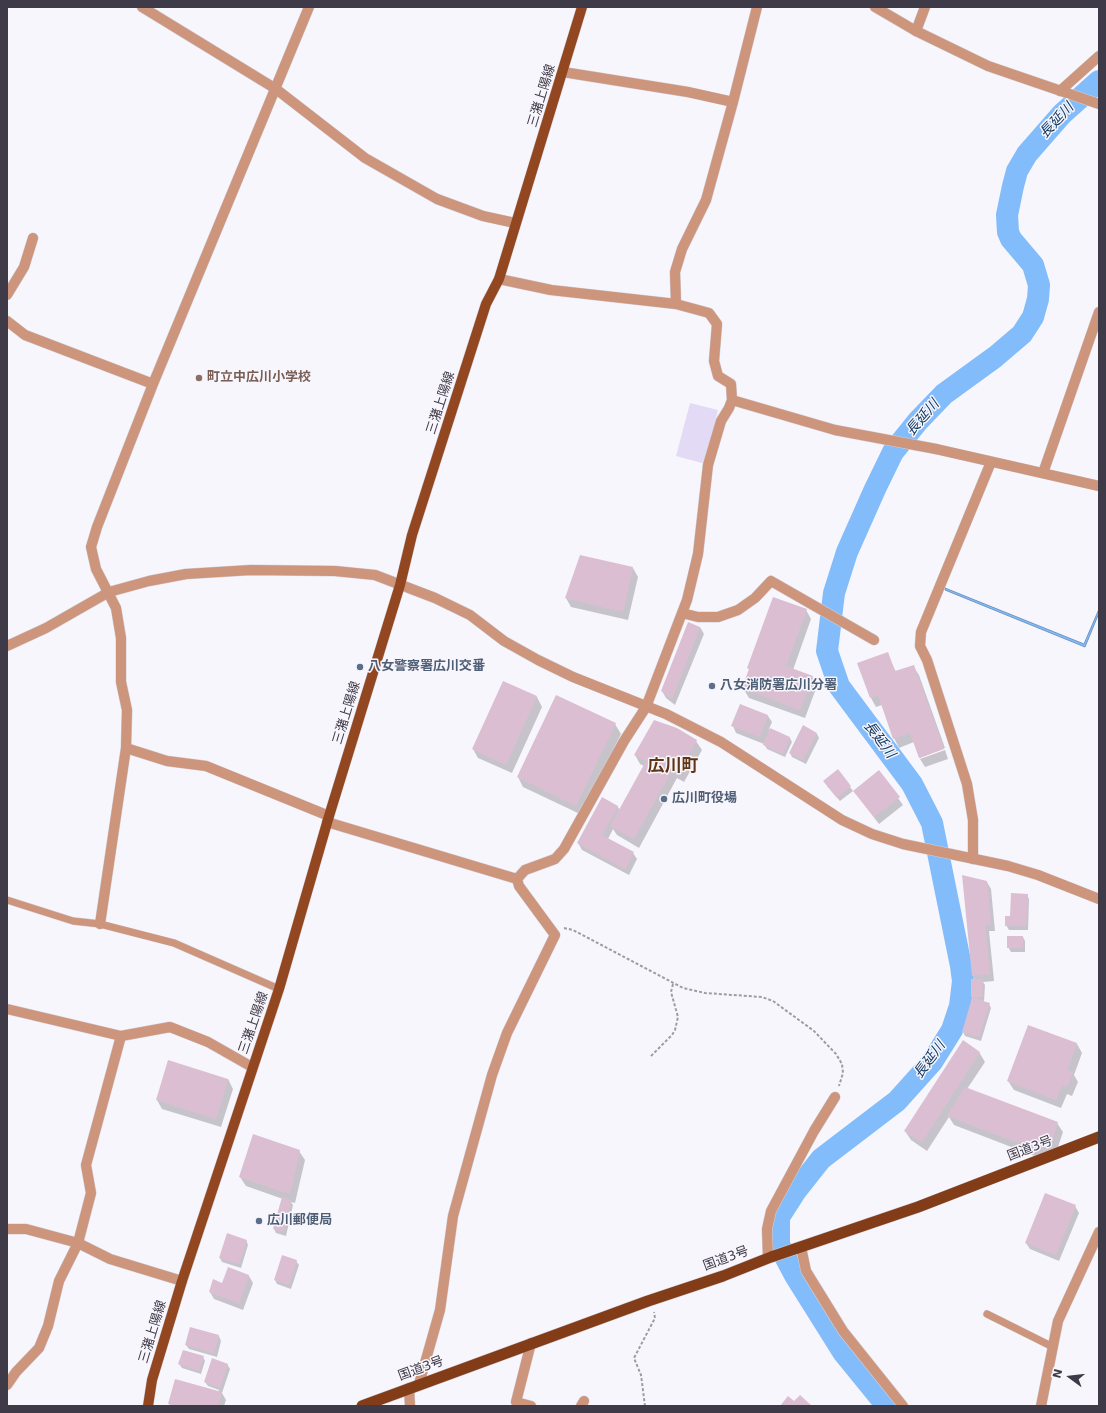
<!DOCTYPE html>
<html>
<head>
<meta charset="utf-8">
<style>
	body { margin:0 }
	#map { position:relative; width:1106px; height:1413px; overflow:hidden; background:#f8f6fd; font-family:"DejaVu Sans",sans-serif }
	canvas { display:block }
	.frame { position:absolute; inset:0; border:8px solid #3f3a47; pointer-events:none }
	.north { position:absolute; left:1050px; top:1357px; width:40px; height:40px; -webkit-text-stroke:3px #f8f6fd; paint-order:stroke; rotate:285deg; font-size:11px; font-weight:700; line-height:16px; text-align:center; color:#3f3a47 }
	.north::after { content:''; display:block; margin:auto; width:14px; height:18px; background:#3f3a47; clip-path:polygon(50% 0,100% 100%,50% 72%,0 100%) }
</style>
</head>
<body>
<div id="map">
<canvas width="1106" height="1413"></canvas>
<div class="frame"></div>
<div class="north">N</div>
</div>
<script>
const c = document.querySelector('canvas').getContext('2d');
c.lineJoin = 'round';
function paint(path, color) { c.fillStyle = color; c.fill(path, 'evenodd'); }
const toPath = rows => new Path2D(rows.map(r => 'M' + r).join(''));
function trace(path, color, width, dash) { c.strokeStyle = color; c.lineWidth = width; c.lineCap = dash ? 'butt' : 'round'; c.setLineDash(dash || []); c.stroke(path); }
function write(font, color, halo, rows, align = 'center') {
  c.font = font + ' "DejaVu Sans","Noto Sans JP",sans-serif'; c.lineWidth = 3; c.setLineDash([]); c.textBaseline = 'middle'; c.strokeStyle = halo; c.fillStyle = color; for (const [text, x, y, turn = 0] of rows) {
    c.save(); c.translate(x, y); c.rotate((+turn || 0) * Math.PI / 180); c.textAlign = isNaN(turn) ? turn : align; if (halo) c.strokeText(text, 0, 0); c.fillText(text, 0, 0); c.restore();
  }
}
const green = toPath([
	[690,403,718,410,706,461,702,463,676,456]
]);
const water = toPath([
	[945,588,1084,644,1099,609,1099,613,1085,647,945,590,945,588]
]);
const shadow = toPath([
	[633,568,638,577,628,620,571,607,566,598],
	[806,610,811,619,793,670,812,677,817,686,805,718,749,698,743,688,750,671,748,668],
	[700,627,704,634,675,705,666,698,662,691],
	[887,653,896,672,913,666,919,675,945,748,920,758,914,742,899,748,894,738,882,705,876,707,871,698],
	[504,682,537,697,542,707,512,773,478,758,473,749],
	[741,705,768,716,772,722,769,729,790,738,792,742,785,757,767,749,764,744,736,733,733,726],
	[615,724,621,734,582,815,523,787,518,777],
	[803,727,817,734,819,738,806,764,792,757,790,753],
	[696,741,702,750,684,782,677,778,639,848,617,835,613,829,608,839,633,853,637,859,629,875,582,850,578,843,617,806,620,810,644,766,640,764,635,755],
	[945,750,948,759,925,767,920,759],
	[838,771,853,791,840,801,827,786],
	[879,772,903,805,879,824,859,798],
	[963,876,987,882,991,889,995,931,989,931,994,981,983,982,985,985,984,1002,989,1004,991,1008,981,1041,965,1036,963,1032,973,999,972,997,975,980,973,976],
	[1027,895,1029,899,1028,930,1009,930,1006,925],
	[1023,937,1025,941,1025,952,1011,952,1008,947],
	[1029,1026,1077,1044,1082,1053,1074,1075,1078,1082,1072,1096,1067,1094,1061,1108,1014,1090,1008,1081],
	[979,1052,985,1062,967,1089,1057,1123,1063,1132,1056,1153,1040,1158,954,1125,949,1117,927,1151,911,1140,905,1131],
	[228,1079,233,1089,221,1127,162,1109,157,1100],
	[299,1151,305,1160,295,1203,291,1202,293,1205,286,1236,276,1233,274,1229,283,1199,246,1186,240,1177],
	[1075,1206,1079,1213,1059,1261,1030,1249,1026,1243],
	[246,1240,248,1245,241,1268,222,1262,220,1258],
	[296,1261,299,1265,291,1289,277,1284,275,1280],
	[229,1269,249,1276,253,1283,243,1310,214,1299,210,1292,223,1284],
	[219,1336,221,1341,217,1357,189,1349,186,1345],
	[203,1357,205,1361,201,1374,182,1368,179,1364],
	[227,1364,230,1369,222,1393,226,1400,224,1406,171,1406,169,1403,219,1392,219,1390,208,1386,205,1382]
]);
const river = toPath([
	[887,1406,843,1352,796,1277,779,1245,779,1217,795,1192,821,1159,897,1101,932,1062,952,1030,960,1006,963,981,961,966,932,823,912,784,839,686,827,651,834,593,847,552,875,489,893,452,918,421,944,394,995,357,1022,334,1033,317,1038,299,1039,285,1033,265,1011,239,1008,232,1007,215,1013,186,1017,171,1027,154,1062,114,1099,81]
]);
const building = toPath([
	[580,555,633,567,623,612,565,598],
	[773,597,807,609,786,666,813,676,800,710,742,688,749,669,747,668],
	[688,622,700,627,672,699,661,691],
	[888,652,895,671,914,665,944,749,919,758,910,733,893,739,878,695,870,698,857,663],
	[503,681,537,696,506,765,472,749],
	[556,695,616,723,576,806,517,777],
	[740,704,768,715,760,737,731,726],
	[654,720,677,728,697,740,678,774,672,770,634,839,610,826,646,761,634,755],
	[803,725,817,733,803,760,789,753],
	[770,728,790,737,783,754,763,745],
	[838,769,851,786,837,798,823,781],
	[879,770,900,797,874,817,853,791],
	[602,797,618,806,602,835,634,852,625,869,577,843],
	[962,875,987,881,991,924,985,925,990,974,972,976],
	[1011,893,1028,894,1026,926,1005,926,1005,916,1010,916],
	[1007,936,1023,936,1023,948,1007,948],
	[971,979,983,979,982,997,971,997],
	[972,998,990,1003,979,1037,962,1032],
	[1028,1025,1077,1043,1067,1070,1073,1072,1067,1087,1062,1085,1056,1100,1007,1081],
	[963,1040,980,1052,922,1142,904,1131],
	[168,1060,228,1079,216,1119,156,1100],
	[965,1087,1058,1122,1051,1144,1035,1149,947,1116],
	[253,1134,300,1150,290,1194,239,1177],
	[1045,1193,1076,1205,1056,1255,1025,1243],
	[282,1197,291,1200,284,1232,273,1229],
	[227,1233,247,1240,239,1264,219,1258],
	[282,1255,297,1260,289,1285,274,1280],
	[228,1267,249,1275,239,1303,209,1292,213,1279,222,1283],
	[190,1327,219,1335,214,1353,185,1345],
	[183,1350,204,1356,199,1371,178,1364],
	[212,1358,228,1364,220,1388,204,1382],
	[175,1379,222,1392,218,1406,177,1406,168,1404],
	[800,1395,812,1406,780,1406,788,1396,794,1401]
]);
const path = toPath([
	[564,928,573,930,683,988,705,993,762,997,773,1001,814,1031,836,1054,842,1064,843,1073,839,1086],
	[651,1056,672,1035,675,1030,678,1017,671,992,673,984],
	[645,1406,641,1375,634,1358,655,1318,654,1312]
]);
const service = toPath([
	[7,900,73,921,100,924,174,943,279,989],
	[987,1314,1053,1347]
]);
const minor = toPath([
	[142,7,276,89,365,158,437,199,483,216,515,223],
	[916,31,925,7],
	[563,72,688,92,733,102],
	[1060,91,1099,56],
	[499,279,551,290,676,304,709,313,717,324,714,361,718,376,731,384,732,400,729,408,721,421,708,465,698,554,687,600,646,707,624,741,564,849,555,859,525,870,517,879],
	[7,295,24,267,33,238],
	[676,304,675,272,682,249,706,200,733,102,757,7],
	[7,321,25,335,153,384],
	[732,400,835,430,936,449],
	[1043,473,1099,312],
	[682,613,698,617,718,617,738,610,755,598,771,581,874,640],
	[126,748,167,761,206,766,329,816],
	[327,822,517,879],
	[973,859,973,820,967,784,927,660,920,646,921,632,991,462],
	[100,924,126,748,127,710,121,682,121,638,116,608,96,569,91,547,97,527,153,384,309,7],
	[7,1009,121,1036,170,1027,208,1042,252,1067],
	[7,1229,26,1229,78,1243,110,1259,182,1281],
	[801,1247,806,1271,843,1331,903,1406],
	[768,1258,767,1229,771,1211,814,1131,835,1097],
	[419,1384,440,1310,453,1216,492,1075,507,1033,555,935,519,886,517,879],
	[7,1385,16,1372,39,1348,48,1326,59,1281,78,1243,91,1193,86,1165,121,1036],
	[409,1388,410,1406],
	[531,1406,516,1402,531,1343],
	[581,1406,584,1401],
	[1041,1406,1058,1321,1099,1232]
]);
const tertiary = toPath([
	[875,7,916,31,988,66,1099,104],
	[936,449,1099,486],
	[7,646,46,628,109,592,149,581,186,574,251,570,335,571,375,575,435,598,470,615,504,641,538,660,573,677,666,714,721,742,842,820,872,834,903,844,1008,866,1038,875,1099,899]
]);
const primary = toPath([
	[148,1406,152,1380,182,1281,279,989,329,816,400,585,412,535,486,304,499,279,582,7]
]);
const trunk = toPath([
	[362,1406,648,1301,723,1276,771,1257,918,1207,1099,1137]
]);
const markers = [
	[199,378,4,"#8d6e63"],
	[360,667,4,"#5c6f8a"],
	[712,686,4,"#5c6f8a"],
	[664,799,4,"#5c6f8a"],
	[259,1221,4,"#5c6f8a"]
];
const streetNames = [
	["三潴上陽線",542,96,-73],
	["三潴上陽線",441,403,-72],
	["三潴上陽線",347,713,-73],
	["三潴上陽線",254,1023,-71],
	["国道3号",1030,1149,-21],
	["国道3号",726,1259,-20],
	["三潴上陽線",153,1332,-73],
	["国道3号",421,1369,-20]
];
const educationNames = [
	["町立中広川小学校",207,378]
];
const serviceNames = [
	["八女警察署広川交番",368,667],
	["八女消防署広川分署",720,686],
	["広川町役場",672,799],
	["広川郵便局",267,1221]
];
const waterNames = [
	["長延川",1057,121,-47],
	["長延川",923,418,-49],
	["長延川",879,740,53],
	["長延川",930,1060,-53]
];
const districtNames = [
	["広川町",673,767]
];
paint(green, '#e3daf5');
paint(water, '#83bcfa');
trace(water, '#6f95c4', 1);
paint(shadow, '#0003');
trace(river, '#83bcfa', 22);
paint(building, '#dbbed2');
trace(service, '#d3d0d9', 8);
trace(minor, '#d3d0d9', 11);
trace(tertiary, '#d3d0d9', 11);
trace(primary, '#d3d0d9', 11);
trace(trunk, '#d3d0d9', 12);
trace(path, '#9f9ba5', 2, [3, 2]);
trace(service, '#cc957c', 7);
trace(minor, '#cc957c', 10);
trace(tertiary, '#cc957c', 10);
trace(primary, '#924721', 10);
trace(trunk, '#823d18', 11);
for (const [x, y, r, color] of markers) { const dot = new Path2D(); dot.arc(x, y, r, 0, 2 * Math.PI); c.fillStyle = color; c.fill(dot); trace(dot, '#f8f6fd', 1.5); }
write('13px', '#3f3a47', '#f8f6fd', streetNames);
write('bold 13px', '#785e54', '#f8f6fd', educationNames, 'left');
write('bold 13px', '#4e5e75', '#f8f6fd', serviceNames, 'left');
write('italic 14px', '#133b63', '#f8f6fd', waterNames);
write('bold 17px', '#623414', '#f8f6fd', districtNames);
</script>
</body>
</html>
